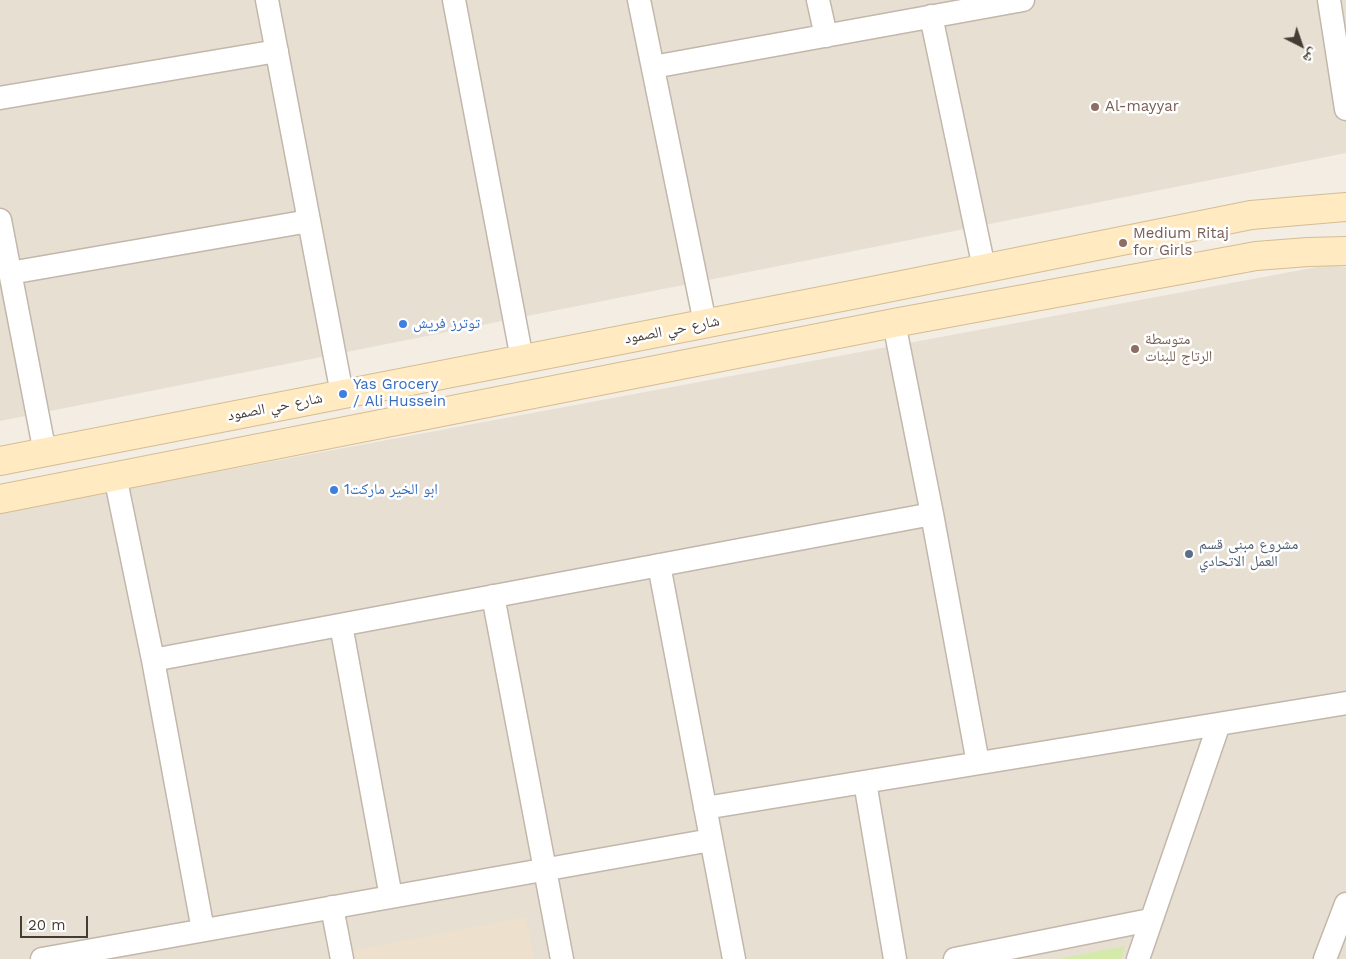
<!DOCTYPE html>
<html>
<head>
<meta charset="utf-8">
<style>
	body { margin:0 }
	#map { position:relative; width:1346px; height:959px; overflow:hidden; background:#f3ede4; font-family:"Work Sans","Noto Naskh Arabic",sans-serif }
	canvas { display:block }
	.north { position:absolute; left:1276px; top:20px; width:50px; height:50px; -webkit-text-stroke:4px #fff; paint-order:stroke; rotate:139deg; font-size:14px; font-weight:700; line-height:20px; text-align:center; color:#453d34 }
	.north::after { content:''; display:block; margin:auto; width:18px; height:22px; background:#453d34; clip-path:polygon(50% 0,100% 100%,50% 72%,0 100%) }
	.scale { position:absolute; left:20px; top:916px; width:68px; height:22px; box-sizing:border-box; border:2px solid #453d34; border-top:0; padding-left:6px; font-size:15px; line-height:18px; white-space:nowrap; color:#453d34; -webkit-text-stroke:4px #fff; paint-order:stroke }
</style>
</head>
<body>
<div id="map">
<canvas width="1346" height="959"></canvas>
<div class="north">ش</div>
<div class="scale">20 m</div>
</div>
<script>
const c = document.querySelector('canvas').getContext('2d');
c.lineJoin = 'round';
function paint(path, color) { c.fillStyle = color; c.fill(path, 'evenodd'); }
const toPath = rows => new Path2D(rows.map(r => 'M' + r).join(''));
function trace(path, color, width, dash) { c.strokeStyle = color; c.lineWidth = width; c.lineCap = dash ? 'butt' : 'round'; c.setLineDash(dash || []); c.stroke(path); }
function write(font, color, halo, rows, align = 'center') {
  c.font = font + ' "Work Sans","Noto Naskh Arabic",sans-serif'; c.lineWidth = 5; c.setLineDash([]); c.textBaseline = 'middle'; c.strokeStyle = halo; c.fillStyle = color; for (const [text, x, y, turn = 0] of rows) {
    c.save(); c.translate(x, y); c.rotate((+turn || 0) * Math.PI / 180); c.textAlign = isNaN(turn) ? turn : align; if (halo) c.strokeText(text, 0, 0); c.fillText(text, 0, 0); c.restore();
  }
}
const residential = toPath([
	[0,0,1346,0,1346,153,0,421],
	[1328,265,1346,267,1346,959,0,959,0,512]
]);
const education = toPath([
	[526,917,534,959,352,959,350,951]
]);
const green = toPath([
	[1125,946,1121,959,1058,959]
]);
const street = toPath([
	[267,0,342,394],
	[454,0,522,359],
	[639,0,705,323],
	[818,0,826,36],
	[1329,0,1346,109],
	[931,16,984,268],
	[653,67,1023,0],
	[0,98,277,51],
	[0,220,45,453],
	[10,273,309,221],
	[894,323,932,514,978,763],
	[115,476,153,660,203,930],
	[659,565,734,959],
	[493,596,562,959],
	[341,625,391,897],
	[153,660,932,514],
	[865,782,895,959],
	[705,808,1346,703],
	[332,907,342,959],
	[42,959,711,840],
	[955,959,1150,920],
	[1138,959,1219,724],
	[1325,959,1346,904]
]);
const secondary = toPath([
	[0,461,857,294,1251,215,1346,207],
	[0,499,894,323,1256,256,1308,252,1346,251]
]);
const markers = [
	[1095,107,5,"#8d6e63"],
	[1123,243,5,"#8d6e63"],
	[403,324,5,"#3f7fe0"],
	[1135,349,5,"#8d6e63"],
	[343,394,5,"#3f7fe0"],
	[334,490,5,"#3f7fe0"],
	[1189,554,5,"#5c6f8a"]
];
const educationNames = [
	["Al-mayyar",1105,107],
	["Medium Ritaj",1133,234],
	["for Girls",1133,251],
	["متوسطة",1145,340],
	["الرتاج للبنات",1145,357]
];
const shopNames = [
	["توترز فريش",413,324],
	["Yas Grocery",353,385],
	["/ Ali Hussein",353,402],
	["ابو الخير ماركت1",344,490]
];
const streetNames = [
	["شارع حي الصمود",672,330,-11],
	["شارع حي الصمود",275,407,-11]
];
const serviceNames = [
	["مشروع مبنى قسم",1199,545],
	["العمل الاتحادي",1199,562]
];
paint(residential, '#e7dfd2');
paint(education, '#ede1cd');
paint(green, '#d3eaab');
trace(street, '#c2b7aa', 25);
trace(secondary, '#d5bd92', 30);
trace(street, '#fff', 22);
trace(secondary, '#ffeac2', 28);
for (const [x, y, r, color] of markers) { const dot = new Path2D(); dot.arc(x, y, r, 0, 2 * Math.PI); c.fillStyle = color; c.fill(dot); trace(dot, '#fff', 2); }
write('15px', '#785e54', '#fff', educationNames, 'left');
write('15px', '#366cbe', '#fff', shopNames, 'left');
write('15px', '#453d34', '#fff', streetNames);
write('15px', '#4e5e75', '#fff', serviceNames, 'left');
</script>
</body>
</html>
